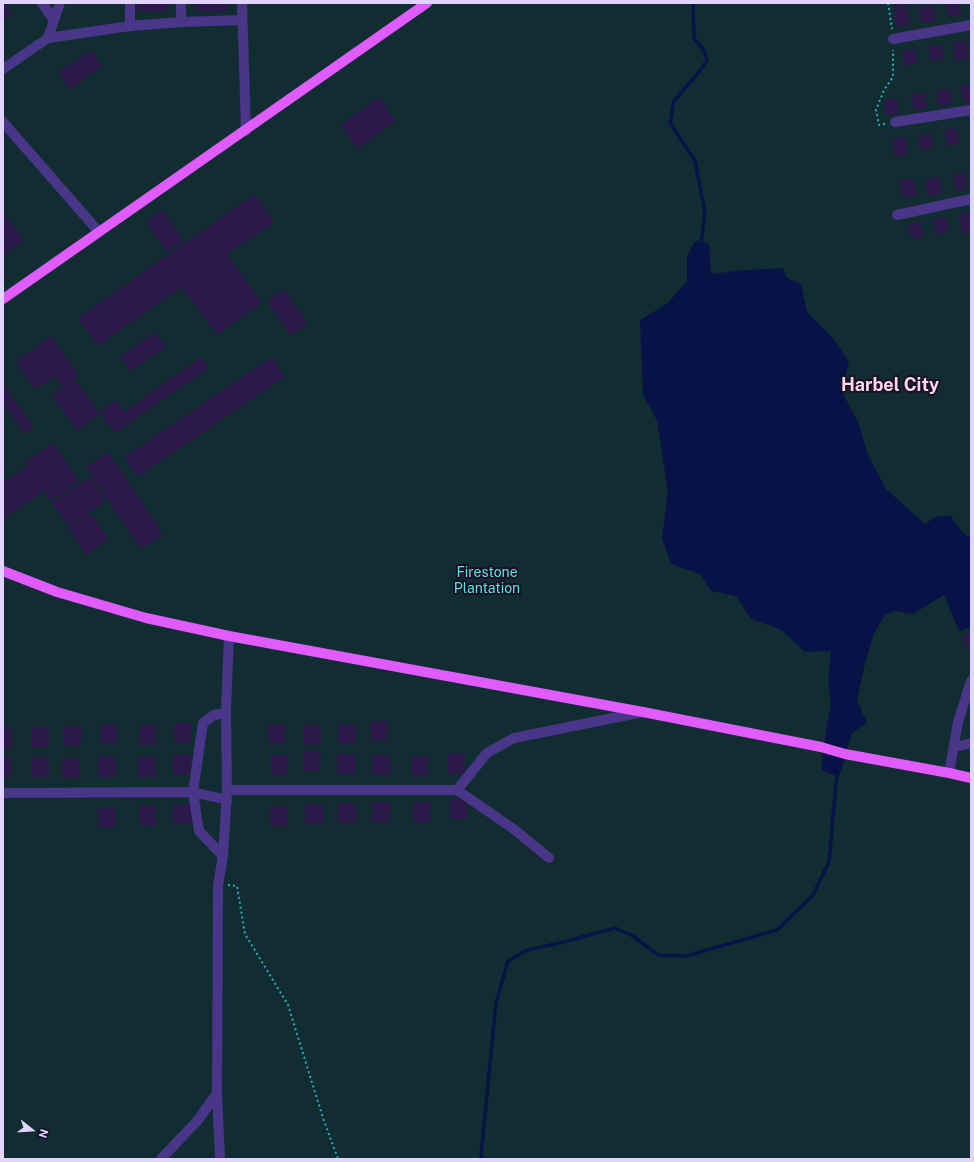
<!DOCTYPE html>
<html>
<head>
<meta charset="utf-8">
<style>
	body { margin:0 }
	#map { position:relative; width:974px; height:1162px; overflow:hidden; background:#170e28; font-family:"Public Sans",sans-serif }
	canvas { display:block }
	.frame { position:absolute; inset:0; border:4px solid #e1d5ff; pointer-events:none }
	.north { position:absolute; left:12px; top:1110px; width:40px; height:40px; -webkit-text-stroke:3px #170e28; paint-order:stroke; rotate:107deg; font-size:11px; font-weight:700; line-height:16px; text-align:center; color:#e1d5ff }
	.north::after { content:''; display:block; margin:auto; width:14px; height:18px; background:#e1d5ff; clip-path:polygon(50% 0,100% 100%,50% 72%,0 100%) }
</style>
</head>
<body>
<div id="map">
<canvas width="974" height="1162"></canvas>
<div class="frame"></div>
<div class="north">N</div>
</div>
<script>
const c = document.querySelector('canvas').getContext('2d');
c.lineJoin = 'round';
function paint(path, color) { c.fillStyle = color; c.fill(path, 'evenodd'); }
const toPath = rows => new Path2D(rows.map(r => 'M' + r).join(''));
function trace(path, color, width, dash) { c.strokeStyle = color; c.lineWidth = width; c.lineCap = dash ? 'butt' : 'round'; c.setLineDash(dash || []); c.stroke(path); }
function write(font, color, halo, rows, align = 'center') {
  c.font = font + ' "Public Sans",sans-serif'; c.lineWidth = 4; c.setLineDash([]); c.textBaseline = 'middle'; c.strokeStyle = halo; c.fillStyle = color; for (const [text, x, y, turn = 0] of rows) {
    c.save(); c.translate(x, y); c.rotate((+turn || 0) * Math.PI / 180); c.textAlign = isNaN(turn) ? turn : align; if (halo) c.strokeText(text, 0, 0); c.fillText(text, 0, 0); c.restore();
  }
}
const green = toPath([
	[3,3,971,3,971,1159,3,1159]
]);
const water = toPath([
	[698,241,709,244,711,274,745,270,783,268,787,278,801,284,807,312,833,338,849,362,842,392,858,422,868,455,886,489,925,524,935,517,950,515,963,533,971,538,971,620,969,628,959,631,944,595,913,614,896,611,885,615,874,633,864,668,857,700,867,723,852,733,839,777,821,770,826,730,831,704,828,681,831,651,805,652,780,629,751,619,736,596,711,591,700,574,671,564,662,538,668,492,657,421,643,394,640,320,668,303,687,281,687,257,694,242]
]);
const stream = toPath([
	[693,3,694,39,704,50,707,60,699,72,674,101,670,123,695,161,705,212,701,245],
	[482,1159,481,1155,496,1003,508,961,527,950,560,943,615,928,633,936,658,955,686,956,777,930,813,895,829,862,837,772]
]);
const building = toPath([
	[3,3,6,3,12,13,3,20],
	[137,3,168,3,168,11,137,11],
	[195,3,227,3,227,12,195,11],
	[945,3,960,3,962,14,948,17],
	[906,4,910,24,897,27,893,6],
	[933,5,936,21,922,23,919,8],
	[967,40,969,59,955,61,953,42],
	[941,44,944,59,930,61,928,46],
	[915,49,917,63,904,66,902,51],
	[91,50,102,66,70,90,58,73],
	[971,84,971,101,963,102,961,85],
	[949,88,952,104,938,106,936,91],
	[924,92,927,107,914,110,911,95],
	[379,97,396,121,358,149,341,125],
	[897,98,899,114,886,115,884,100],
	[956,128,959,144,947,146,944,130],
	[931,133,933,148,920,150,918,135],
	[906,137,908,155,894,156,892,139],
	[965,172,967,189,956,191,953,174],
	[939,177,942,193,928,196,925,179],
	[913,178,917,195,903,198,899,181],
	[255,194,274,223,227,254,262,303,217,335,182,287,98,346,78,318],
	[162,210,184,240,167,252,146,222],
	[3,212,24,240,3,256],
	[971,212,971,232,963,234,959,214],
	[946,217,949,232,935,234,933,219],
	[920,221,924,236,911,239,907,225],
	[284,289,308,324,290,335,267,301],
	[156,332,166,348,130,371,120,356],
	[51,336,79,375,62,387,54,376,35,390,16,362],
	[201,357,209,368,115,433,100,412,116,400,124,412],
	[272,357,285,377,137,477,124,457],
	[75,379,100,414,77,431,52,395],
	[3,384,34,427,25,434,3,404],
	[53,443,79,481,51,501,25,462],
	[108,452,163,534,141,549,86,467],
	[27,466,44,491,3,519,3,482],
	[90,477,106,501,68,526,52,503],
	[90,513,109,539,86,555,68,528],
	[971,632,971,646,966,648,962,635],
	[371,721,388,721,388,741,370,741],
	[174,723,191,723,191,743,174,743],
	[100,724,117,724,117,744,100,744],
	[268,724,285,724,285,744,268,744],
	[338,724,356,724,355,744,338,744],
	[139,725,156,725,156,745,139,745],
	[304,725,321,725,321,745,304,745],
	[64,726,82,726,81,746,64,746],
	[31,727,49,727,49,747,31,747],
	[3,728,12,728,12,748,3,748],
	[303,751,321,751,320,771,303,771],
	[465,753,465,774,448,773,448,754],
	[173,754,191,755,190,774,173,774],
	[337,754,355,754,355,774,337,773],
	[372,754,390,755,390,775,372,774],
	[271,755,288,755,288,775,271,775],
	[98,756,116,757,116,777,98,777],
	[411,756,428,756,428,776,411,776],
	[3,757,11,757,11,777,3,777],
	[31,757,49,757,49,777,31,777],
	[138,757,156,757,156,777,138,777],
	[62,758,80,758,80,778,62,778],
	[450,799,467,799,467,819,450,819],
	[372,802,390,802,389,822,372,822],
	[413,802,430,802,430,822,413,822],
	[338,803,356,803,356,823,338,823],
	[173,804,191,804,191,824,173,824],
	[305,804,323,804,323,824,305,824],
	[139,805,156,806,156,826,139,825],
	[270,806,288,806,288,826,270,826],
	[98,808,115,808,115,828,98,827]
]);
const path = toPath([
	[888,3,892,29],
	[885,124,879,125,876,110,884,90,893,77,893,50],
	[228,885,237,886,245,934,288,1005,323,1118,338,1159]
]);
const minor = toPath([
	[42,3,54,20],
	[130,3,130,26],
	[181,3,181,22],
	[242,3,246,131],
	[48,38,60,3],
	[893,39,971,25],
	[3,69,48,38,130,26,181,22,242,20],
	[3,122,99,232],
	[895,122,971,110],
	[897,215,971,199],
	[955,747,971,743],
	[949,773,958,722,971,681],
	[227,790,457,790,487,753,514,738,643,712],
	[457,790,515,830,549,858],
	[3,793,193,792,227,800],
	[223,856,199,831,193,792,203,723,214,715,226,713],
	[161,1159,198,1120,217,1093],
	[220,1159,217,1093,218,885,223,856,227,790,226,713,229,636]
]);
const major = toPath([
	[3,299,427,3],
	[3,571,57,592,146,618,229,636,643,712,821,747,845,754,949,773,971,778]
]);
const parkNames = [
	["Firestone",487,573],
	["Plantation",487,589]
];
const districtNames = [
	["Harbel City",890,385]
];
paint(green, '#112d32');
paint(water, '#071347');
trace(stream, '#071347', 3.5);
paint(building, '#2c194a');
trace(path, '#28adbf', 2, [2, 3]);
trace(minor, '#493689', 10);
trace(major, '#e05cff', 10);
write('14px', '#59e7dd', '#170e28', parkNames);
write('bold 18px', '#ffd7e9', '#170e28', districtNames);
</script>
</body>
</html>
